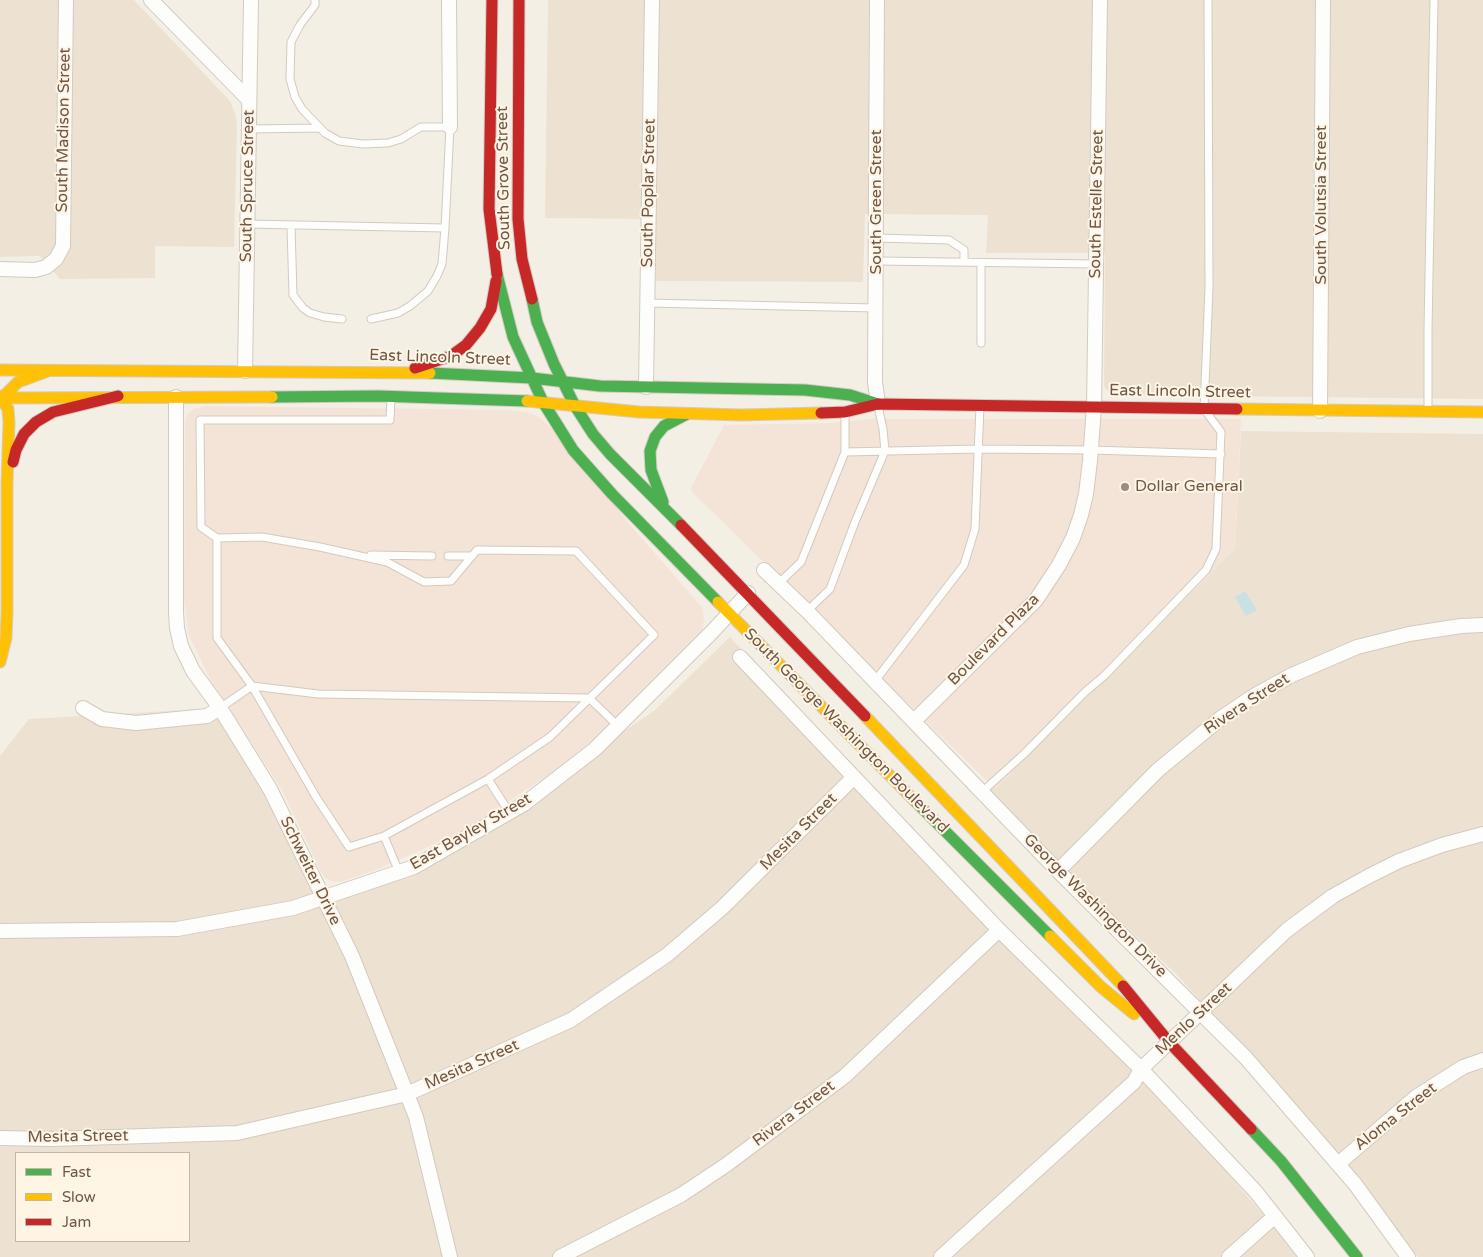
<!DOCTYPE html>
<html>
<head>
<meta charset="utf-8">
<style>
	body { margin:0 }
	#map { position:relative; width:1483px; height:1257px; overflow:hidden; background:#f4efe5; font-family:"Varela Round",sans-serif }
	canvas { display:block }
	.legend { position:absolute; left:15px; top:1152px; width:175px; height:90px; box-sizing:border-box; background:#fef5e5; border:1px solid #c5b6a7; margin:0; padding:6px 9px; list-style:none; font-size:15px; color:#6f5749 }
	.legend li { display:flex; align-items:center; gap:10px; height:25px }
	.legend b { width:25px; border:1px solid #c5b6a7 }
</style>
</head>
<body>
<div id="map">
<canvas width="1483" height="1257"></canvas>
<ul class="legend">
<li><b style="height:6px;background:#4caf50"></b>Fast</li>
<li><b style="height:6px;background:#ffc107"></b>Slow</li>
<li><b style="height:6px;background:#c62828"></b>Jam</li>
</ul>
</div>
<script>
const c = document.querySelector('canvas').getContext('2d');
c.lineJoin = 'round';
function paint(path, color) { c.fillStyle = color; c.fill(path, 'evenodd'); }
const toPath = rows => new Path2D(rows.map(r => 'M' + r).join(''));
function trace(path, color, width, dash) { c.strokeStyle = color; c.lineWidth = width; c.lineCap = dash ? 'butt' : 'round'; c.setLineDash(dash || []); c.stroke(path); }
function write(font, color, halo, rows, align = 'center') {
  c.font = font + ' "Varela Round",sans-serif'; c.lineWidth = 4; c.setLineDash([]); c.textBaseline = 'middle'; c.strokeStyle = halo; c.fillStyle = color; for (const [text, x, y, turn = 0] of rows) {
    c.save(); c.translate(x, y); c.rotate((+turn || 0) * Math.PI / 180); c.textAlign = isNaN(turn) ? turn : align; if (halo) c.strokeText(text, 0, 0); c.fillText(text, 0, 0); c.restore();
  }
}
const residential = toPath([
	[0,0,134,0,230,101,236,116,237,128,234,247,155,246,155,278,60,279,40,256,0,257],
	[548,0,1483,0,1483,399,1121,395,1109,393,1104,386,1105,253,986,253,988,215,865,214,863,282,656,281,655,219,545,218],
	[1241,431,1483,434,1483,1257,1418,1257,1348,1165,1177,975,983,791,1235,549],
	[730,637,1183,1122,1300,1257,0,1257,0,756,29,719,220,708,323,898,437,854,654,711],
	[16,1153,189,1153,189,1241,16,1241]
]);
const commercial = toPath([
	[205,406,510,410,529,413,539,417,551,428,632,527,702,607,704,620,703,629,697,638,598,736,547,776,491,813,449,837,381,868,340,882,331,881,324,877,319,868,282,790,210,679,189,635,184,599,185,421,188,413,194,409],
	[872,419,1241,419,1235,549,995,789,690,490,724,425,829,423]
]);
const water = toPath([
	[1245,591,1257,610,1246,616,1235,597]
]);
const lane = toPath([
	[315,0,315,5,300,25,291,42,290,79,295,97,302,109,325,133,339,141,363,144,388,143,401,139,421,127,450,127,445,228,442,264,437,276,428,291,410,306,398,313,371,319],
	[249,129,320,128],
	[248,224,445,228],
	[291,226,293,295,303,308,310,313,324,317,342,319],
	[877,238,949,240,964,250,964,262],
	[877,261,1096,264],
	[647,303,876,308],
	[981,343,981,263],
	[1428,410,1428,330,1434,0],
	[845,452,978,449,1091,450,1221,454],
	[262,537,320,547,387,562,424,582,451,581,477,550,576,551,654,635,550,737,488,779,384,836,349,847,316,797,252,686,217,638,217,538,262,537],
	[217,538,201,527,200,420,390,420,391,399],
	[371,555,432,556],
	[448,556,472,556],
	[778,584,801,562,845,452,845,413],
	[807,611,830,589,855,522,885,451,883,429,878,406],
	[875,681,964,565,975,529,980,406],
	[220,708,252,686,318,694,589,698,618,726],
	[488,779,509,812],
	[983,791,1025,753,1085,692,1104,676,1206,570,1216,549,1221,432,1204,409,1209,288,1208,0],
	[384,836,399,872]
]);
const street = toPath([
	[151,0,249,100],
	[449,0,450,127],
	[877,0,875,382,878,404],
	[0,269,35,270,46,267,56,259,63,246,66,0],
	[245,371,251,0],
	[646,387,652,0],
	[176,397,176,612,177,628,181,646,193,671,220,708,270,789,352,956,416,1117,450,1257],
	[1320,411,1323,0],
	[764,570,807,611,1058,871,1246,1058,1355,1184,1408,1257],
	[740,657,999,930,1141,1069,1256,1192,1307,1257],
	[83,708,102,719,136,723,207,716,220,708],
	[914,721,1036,600,1059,565,1073,538,1081,515,1086,494,1090,461,1094,407,1100,0],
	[1058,871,1158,770,1221,718,1252,697,1292,675,1357,647,1409,634,1461,626,1483,625],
	[0,931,177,929,293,908,414,867,524,804,595,749,712,632,748,593],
	[0,1138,52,1139,237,1133,407,1094,571,1020,667,955,722,908,854,777],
	[1338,1164,1416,1097,1463,1067,1483,1060],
	[560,1257,681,1195,726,1165,845,1076,999,930],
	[941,1257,1134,1082,1141,1069,1287,930,1333,896,1369,876,1399,861,1442,845,1483,834],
	[1229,1257,1275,1216]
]);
const fast = toPath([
	[497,274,513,337,543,402,573,450,612,494,718,602],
	[532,299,537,322,554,364,575,406,593,434,610,454,681,525],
	[430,373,532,378,600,386,805,390,850,395,878,404],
	[272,397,378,396,527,401],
	[663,502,651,470,650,451,655,437,664,426,687,414],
	[915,801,1050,936],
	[1251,1129,1281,1161,1357,1257]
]);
const slow = toPath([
	[0,370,430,373],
	[0,396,8,409,9,422,7,484,7,612,6,638,0,662],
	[0,398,272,397],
	[0,400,18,382,48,371],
	[527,401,639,412,742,415,821,413],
	[1237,409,1483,412],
	[718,602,915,801],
	[865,716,1123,986],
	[1050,936,1101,987,1134,1014]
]);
const jam = toPath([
	[492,0,489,209,497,274],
	[519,0,518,219,522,259,532,299],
	[415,368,451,356,466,345,480,328,491,309,496,281],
	[821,413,845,412,878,404,1237,409],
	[13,462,16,450,24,434,36,422,53,412,118,396],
	[681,525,865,716],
	[1123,986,1169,1042,1251,1129]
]);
const markers = [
	[1125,487,5,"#9e8c80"]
];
const streetNames = [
	["South Madison Street",64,130,-89],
	["South Grove Street",504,178,-91],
	["South Spruce Street",248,186,-89],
	["South Poplar Street",649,193,-89],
	["South Green Street",877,202,-90],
	["South Estelle Street",1097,204,-89],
	["South Volutsia Street",1322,205,-90],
	["East Lincoln Street",440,358,2],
	["East Lincoln Street",1180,392,1],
	["Boulevard Plaza",994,640,-45],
	["Rivera Street",1247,704,-33],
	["South George Washington Boulevard",846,731,45],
	["East Bayley Street",471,832,-30],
	["Mesita Street",799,832,-45],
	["Schweiter Drive",310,871,64],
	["George Washington Drive",1095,906,45],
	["Menlo Street",1194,1019,-43],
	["Mesita Street",472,1065,-24],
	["Rivera Street",794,1114,-37],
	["Aloma Street",1396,1117,-38],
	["Mesita Street",78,1137,-1]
];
const poiNames = [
	["Dollar General",1135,487]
];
paint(residential, '#ede2d2');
paint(commercial, '#f4e4d8');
paint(water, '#c9e1e3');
trace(lane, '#d2cac1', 9);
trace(street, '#d2cac1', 16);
trace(fast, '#d4cbc2', 13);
trace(slow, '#d4cbc2', 13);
trace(jam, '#d4cbc2', 13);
trace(lane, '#fdfdfb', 7);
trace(street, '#fdfdfb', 14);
trace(fast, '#4caf50', 11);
trace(slow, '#ffc107', 11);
trace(jam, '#c62828', 11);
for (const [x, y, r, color] of markers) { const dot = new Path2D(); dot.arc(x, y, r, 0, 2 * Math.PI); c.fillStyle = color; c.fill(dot); trace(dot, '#fef5e5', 2); }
write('16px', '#6f5749', '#fef5e5', streetNames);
write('16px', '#6f5749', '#fef5e5', poiNames, 'left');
</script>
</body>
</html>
